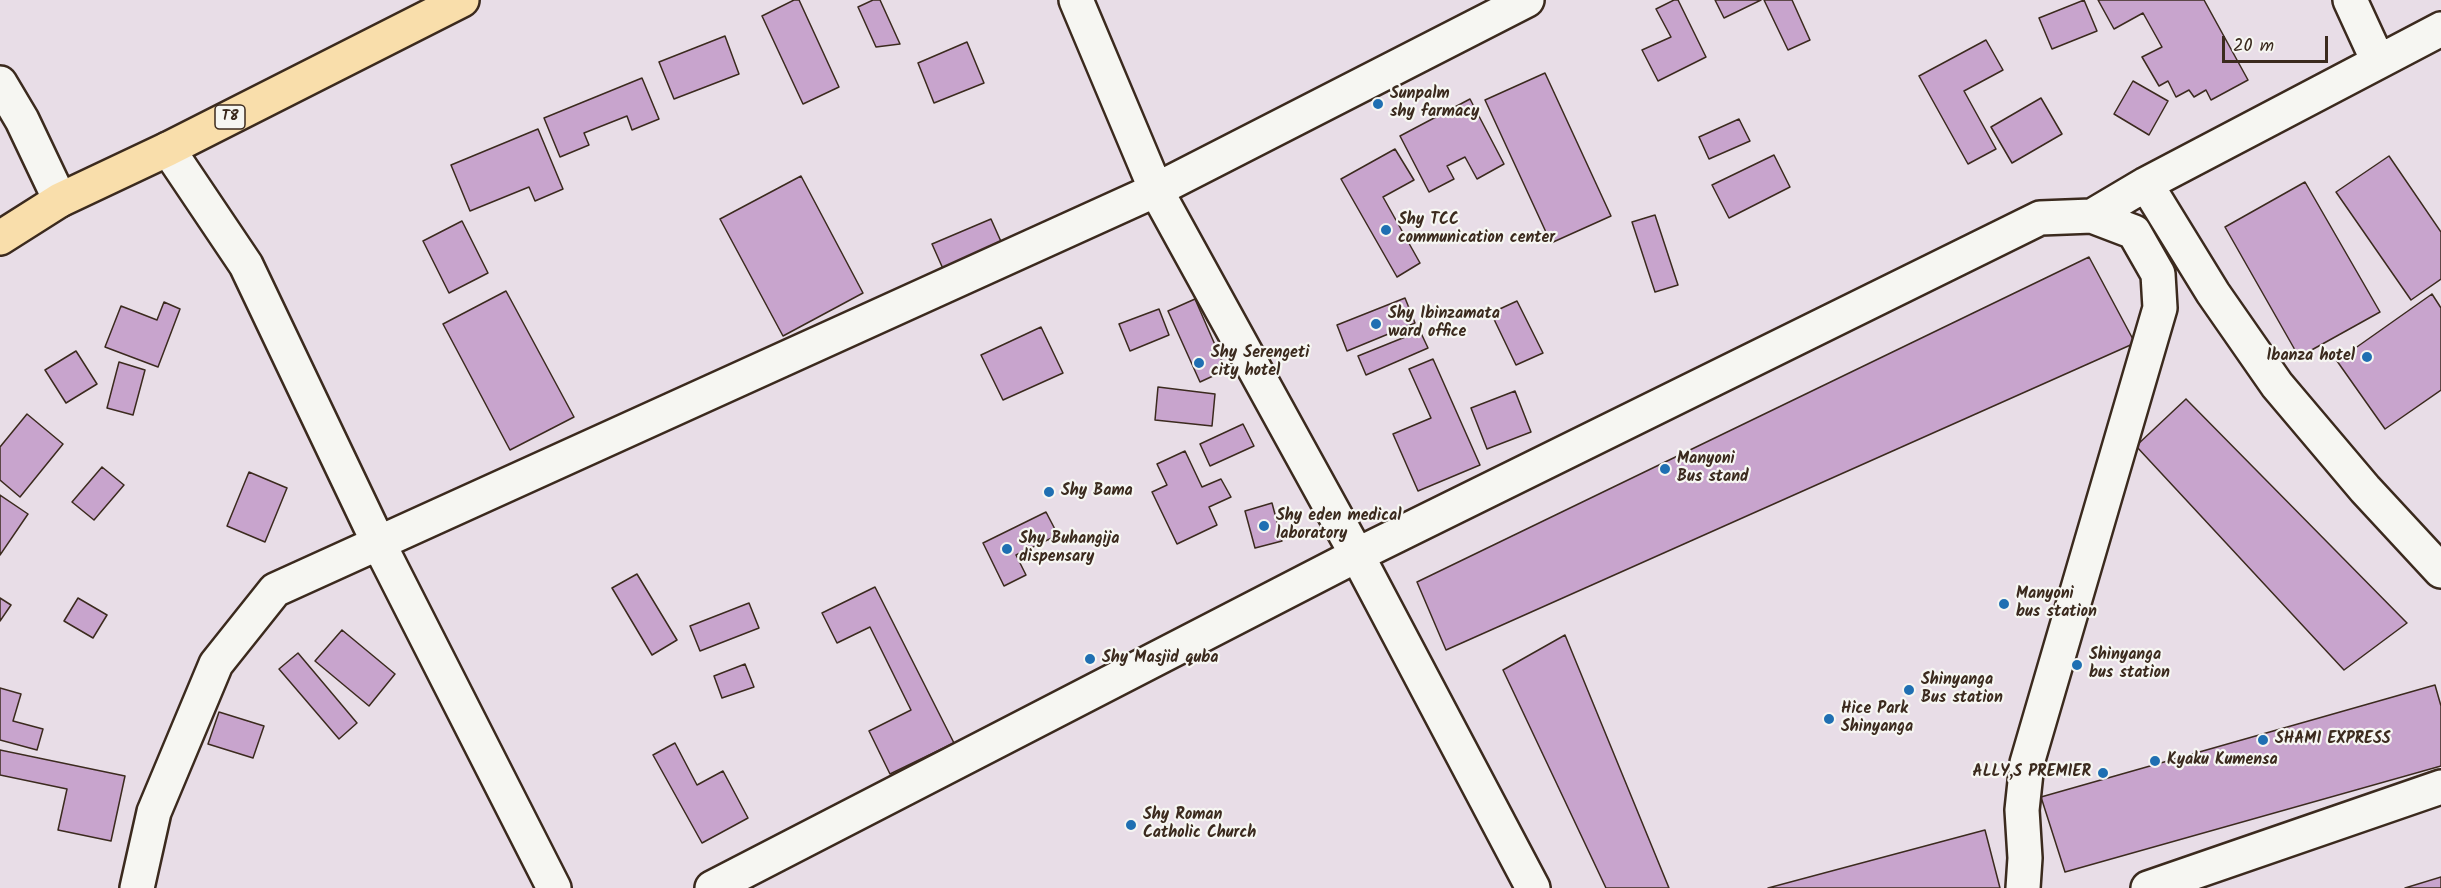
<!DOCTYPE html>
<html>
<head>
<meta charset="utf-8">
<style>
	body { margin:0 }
	#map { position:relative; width:2441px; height:888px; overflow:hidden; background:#e8dde7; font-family:Kalam,sans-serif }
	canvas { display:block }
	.scale { position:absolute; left:2222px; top:36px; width:106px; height:27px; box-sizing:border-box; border:3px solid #3b2a1e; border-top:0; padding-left:8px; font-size:18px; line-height:21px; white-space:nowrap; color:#3b2a1e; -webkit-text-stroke:4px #f6f6f2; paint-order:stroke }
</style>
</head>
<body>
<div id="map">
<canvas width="2441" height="888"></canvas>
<div class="scale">20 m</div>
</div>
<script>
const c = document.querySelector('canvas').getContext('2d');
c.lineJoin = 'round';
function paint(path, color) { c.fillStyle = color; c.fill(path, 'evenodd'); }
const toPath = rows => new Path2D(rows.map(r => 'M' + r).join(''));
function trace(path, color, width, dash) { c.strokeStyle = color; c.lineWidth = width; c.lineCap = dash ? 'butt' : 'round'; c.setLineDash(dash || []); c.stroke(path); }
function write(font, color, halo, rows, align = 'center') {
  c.font = font + ' Kalam,sans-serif'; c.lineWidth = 4.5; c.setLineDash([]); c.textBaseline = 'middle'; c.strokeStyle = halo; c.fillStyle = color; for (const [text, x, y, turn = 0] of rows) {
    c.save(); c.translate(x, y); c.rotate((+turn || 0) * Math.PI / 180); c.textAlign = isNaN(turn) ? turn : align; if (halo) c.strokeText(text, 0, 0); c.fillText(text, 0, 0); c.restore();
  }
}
const building = toPath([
	[794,0,799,0,839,87,803,104,762,16,794,0],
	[873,0,880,0,900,44,876,47,858,7,873,0],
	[1674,0,1678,0,1706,57,1658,81,1642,50,1671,37,1656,9,1674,0],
	[1715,0,1761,0,1724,18,1715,0],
	[1764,0,1792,0,1810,40,1788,50,1764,0],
	[2084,0,2097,31,2052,49,2039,18,2084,0],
	[2098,0,2204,0,2248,80,2211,100,2206,90,2194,97,2189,90,2176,97,2168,81,2159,86,2142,57,2162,47,2143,13,2114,29,2098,0],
	[725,36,739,74,674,99,659,62,725,36],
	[1986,40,2003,70,1964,91,1996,149,1968,164,1919,76,1986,40],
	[967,42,984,83,934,103,918,63,967,42],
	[1545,73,1611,216,1551,243,1485,100,1545,73],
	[642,78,659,119,632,130,627,116,584,133,589,145,560,157,544,118,642,78],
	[2133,81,2168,101,2149,135,2114,114,2133,81],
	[2041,98,2062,134,2012,163,1991,127,2041,98],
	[1470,99,1504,164,1477,179,1465,157,1447,166,1454,179,1429,192,1400,136,1470,99],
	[1739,119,1750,141,1709,159,1699,137,1739,119],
	[538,129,563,189,535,201,529,187,470,211,451,165,538,129],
	[1395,149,1414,180,1383,197,1420,263,1397,277,1341,179,1395,149],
	[1774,155,1790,187,1729,218,1712,185,1774,155],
	[2389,156,2441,232,2441,279,2411,300,2336,192,2389,156],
	[801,176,863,293,783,336,720,219,801,176],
	[2305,182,2380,312,2299,357,2225,227,2305,182],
	[1655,215,1678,285,1655,292,1632,222,1655,215],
	[991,219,1003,246,944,271,932,244,991,219],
	[462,221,488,273,449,293,423,241,462,221],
	[2089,257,2135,343,1446,650,1417,582,2089,257],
	[506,291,574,417,510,450,443,324,506,291],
	[2432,294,2441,308,2441,390,2385,429,2337,361,2432,294],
	[1405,298,1415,323,1347,351,1337,325,1405,298],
	[1195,299,1226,370,1200,382,1168,311,1195,299],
	[1517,301,1543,353,1516,365,1491,313,1517,301],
	[164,302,180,309,158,367,105,347,121,306,157,320,164,302],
	[1159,309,1169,335,1130,351,1119,324,1159,309],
	[1041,327,1063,373,1003,400,981,355,1041,327],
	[1420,331,1428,348,1366,375,1358,356,1420,331],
	[76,351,97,384,66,403,45,370,76,351],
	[1433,359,1480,465,1418,491,1393,434,1431,418,1409,369,1433,359],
	[119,362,145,370,133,415,107,408,119,362],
	[1158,387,1215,394,1212,426,1155,420,1158,387],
	[1515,391,1531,432,1487,449,1471,408,1515,391],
	[2186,399,2407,623,2344,670,2136,446,2186,399],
	[27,414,63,444,20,497,0,480,0,447,27,414],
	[1243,424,1254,446,1210,466,1200,444,1243,424],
	[1185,451,1202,487,1221,479,1231,497,1209,507,1217,525,1177,544,1152,492,1167,485,1157,464,1185,451],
	[102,467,124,485,94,520,72,502,102,467],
	[249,472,287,488,265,542,227,526,249,472],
	[0,495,28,514,0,555,0,495],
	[1272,503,1282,541,1255,548,1245,511,1272,503],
	[1046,512,1058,535,1016,555,1026,575,1004,586,983,543,1046,512],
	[637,574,677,640,652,655,612,588,637,574],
	[875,587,954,743,890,774,869,731,911,710,870,627,837,643,822,613,875,587],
	[0,598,11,605,0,621,0,598],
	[78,598,107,615,93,638,64,621,78,598],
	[749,603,759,628,700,651,690,626,749,603],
	[342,630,395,674,369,706,315,661,342,630],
	[1565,635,1669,888,1606,888,1503,670,1565,635],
	[298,653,357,723,339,739,279,669,298,653],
	[745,664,754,687,722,698,714,676,745,664],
	[2435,685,2441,706,2441,766,2065,872,2041,797,2435,685],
	[0,688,21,694,13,721,43,729,37,750,0,740,0,688],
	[219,712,264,726,253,758,208,744,219,712],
	[675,743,697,785,723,771,748,818,702,843,653,755,675,743],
	[0,750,125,776,111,841,58,830,67,789,0,775,0,750],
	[1985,830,2000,888,1768,888,1985,830],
	[2441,877,2441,888,2405,888,2441,877]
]);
const minor = toPath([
	[1076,0,1156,190,1357,555,1533,888],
	[2350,0,2378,61],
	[0,83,22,120,60,200],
	[168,149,246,265,379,544,554,888],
	[2146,184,2213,293,2277,385,2365,489,2441,571],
	[2092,216,2146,184,2441,29],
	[137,888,154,812,216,664,275,590,1156,190,1527,0],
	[712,888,1357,555,2040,218,2092,216,2134,232,2158,274,2160,308,2027,763,2022,810,2025,858,2023,888],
	[2148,888,2441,787]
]);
const highway = toPath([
	[0,238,60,200,168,149,462,0]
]);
const markers = [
	[1378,104,6,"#1f6fb2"],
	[1386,230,6,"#1f6fb2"],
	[1376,324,6,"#1f6fb2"],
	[2367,357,6,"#1f6fb2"],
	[1199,363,6,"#1f6fb2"],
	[1665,469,6,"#1f6fb2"],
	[1049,492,6,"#1f6fb2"],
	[1264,526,6,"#1f6fb2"],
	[1007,549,6,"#1f6fb2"],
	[2004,604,6,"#1f6fb2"],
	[1090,659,6,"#1f6fb2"],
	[2077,665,6,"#1f6fb2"],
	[1909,690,6,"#1f6fb2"],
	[1829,719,6,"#1f6fb2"],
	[2263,740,6,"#1f6fb2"],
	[2155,761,6,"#1f6fb2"],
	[2103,773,6,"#1f6fb2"],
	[1131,825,6,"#1f6fb2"]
];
const shields = [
	[230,117,30]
];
const shieldNames = [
	["T8",230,117]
];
const poiNames = [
	["Sunpalm",1390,95],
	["shy farmacy",1390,113],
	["Shy TCC",1398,221],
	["communication center",1398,239],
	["Shy Ibinzamata",1388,315],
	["ward office",1388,333],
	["Shy Serengeti",1211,354],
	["city hotel",1211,372],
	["Ibanza hotel",2355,357,"right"],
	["Manyoni",1677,460],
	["Bus stand",1677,478],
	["Shy Bama",1061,492],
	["Shy eden medical",1276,517],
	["laboratory",1276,535],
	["Shy Buhangija",1019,540],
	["dispensary",1019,558],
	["Manyoni",2016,595],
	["bus station",2016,613],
	["Shinyanga",2089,656],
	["bus station",2089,674],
	["Shy Masjid quba",1102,659],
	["Shinyanga",1921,681],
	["Bus station",1921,699],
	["Hice Park",1841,710],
	["Shinyanga",1841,728],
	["SHAMI EXPRESS",2275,740],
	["Kyaku Kumensa",2167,761],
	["ALLY,S PREMIER",2091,773,"right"],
	["Shy Roman",1143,816],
	["Catholic Church",1143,834]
];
paint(building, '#c8a4cd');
trace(building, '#3b2a1e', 1.5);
trace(minor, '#3b2a1e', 38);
trace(highway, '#3b2a1e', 38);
trace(minor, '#f6f6f2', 33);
trace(highway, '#f9deab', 33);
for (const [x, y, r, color] of markers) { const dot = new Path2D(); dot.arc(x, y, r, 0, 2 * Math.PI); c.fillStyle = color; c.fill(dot); trace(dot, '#f6f6f2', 2); }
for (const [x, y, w] of shields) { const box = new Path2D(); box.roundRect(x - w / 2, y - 12, w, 24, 4.5); c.fillStyle = '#f6f6f2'; c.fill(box); trace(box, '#3b2a1e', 1.5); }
write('bold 15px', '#3b2a1e', null, shieldNames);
write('bold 16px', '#3b2a1e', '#f6f6f2', poiNames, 'left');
</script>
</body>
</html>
